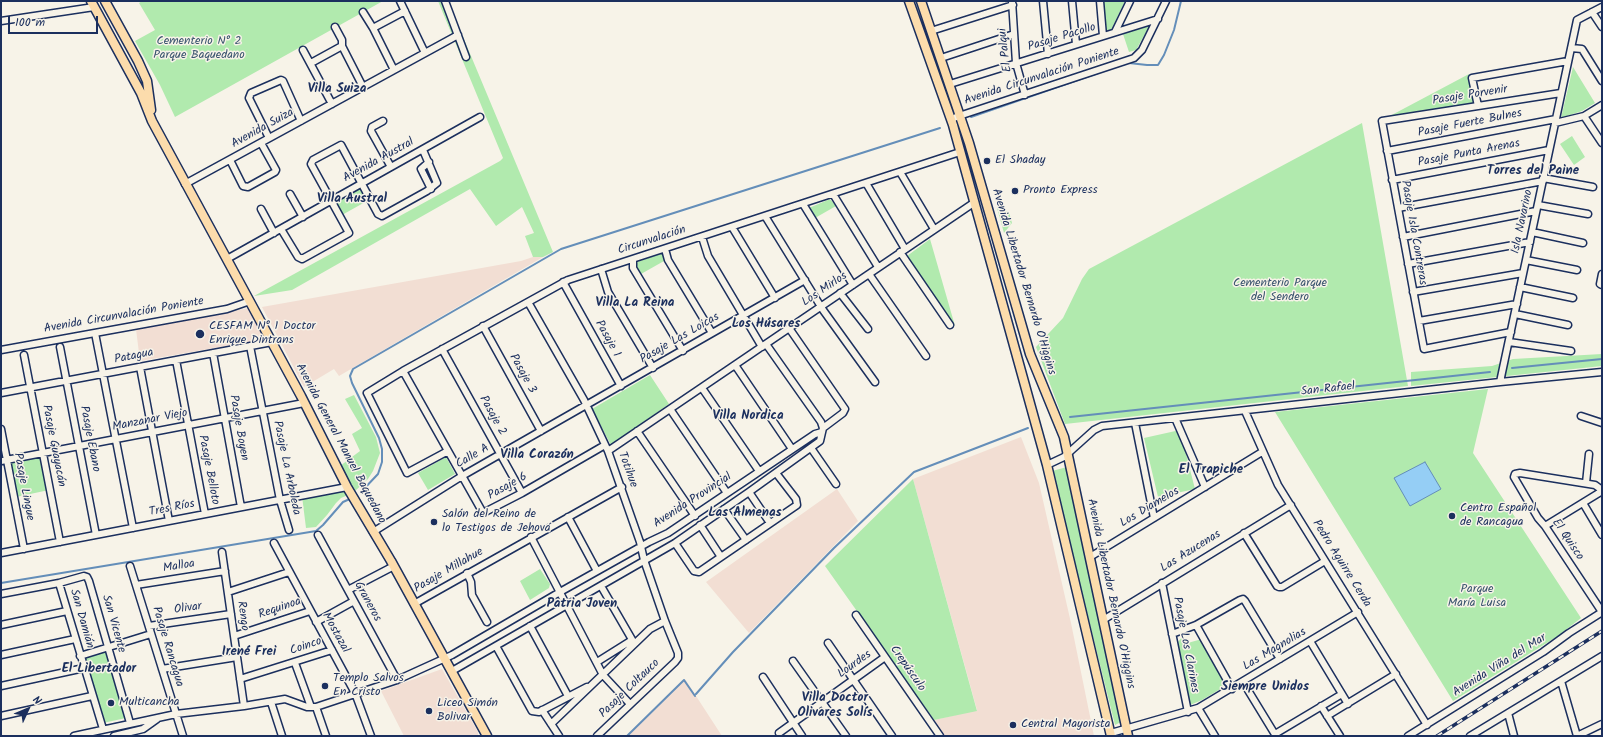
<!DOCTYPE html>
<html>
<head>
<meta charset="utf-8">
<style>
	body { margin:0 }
	#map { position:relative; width:1603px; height:737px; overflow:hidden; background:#f7f3e8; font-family:Kalam,sans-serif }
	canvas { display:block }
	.frame { position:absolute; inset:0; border:2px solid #1b2f5e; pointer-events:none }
	.north { position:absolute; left:8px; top:689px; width:40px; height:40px; -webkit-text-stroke:3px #f7f3e8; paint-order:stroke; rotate:46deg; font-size:11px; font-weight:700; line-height:16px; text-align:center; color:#1b2f5e }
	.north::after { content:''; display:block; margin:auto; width:14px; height:18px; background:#1b2f5e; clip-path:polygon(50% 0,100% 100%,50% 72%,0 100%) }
	.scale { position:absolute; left:8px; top:16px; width:90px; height:18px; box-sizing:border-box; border:2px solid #1b2f5e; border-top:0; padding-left:5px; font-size:12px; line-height:14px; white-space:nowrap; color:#1b2f5e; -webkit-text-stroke:3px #f7f3e8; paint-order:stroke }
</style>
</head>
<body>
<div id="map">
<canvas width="1603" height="737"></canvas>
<div class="frame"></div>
<div class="north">N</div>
<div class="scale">100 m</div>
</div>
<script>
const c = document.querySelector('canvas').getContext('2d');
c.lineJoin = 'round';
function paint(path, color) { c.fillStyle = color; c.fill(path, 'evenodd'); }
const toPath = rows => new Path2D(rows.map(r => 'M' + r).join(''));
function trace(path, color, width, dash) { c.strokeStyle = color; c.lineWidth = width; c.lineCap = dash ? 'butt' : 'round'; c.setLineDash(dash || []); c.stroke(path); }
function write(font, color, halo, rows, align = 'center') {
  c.font = font + ' Kalam,sans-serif'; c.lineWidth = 3; c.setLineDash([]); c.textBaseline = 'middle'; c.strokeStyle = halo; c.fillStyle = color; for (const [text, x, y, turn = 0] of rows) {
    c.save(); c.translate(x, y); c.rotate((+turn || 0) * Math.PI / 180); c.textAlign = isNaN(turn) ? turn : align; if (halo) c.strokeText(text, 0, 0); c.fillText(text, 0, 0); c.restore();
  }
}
const built = toPath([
	[542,254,543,257,339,376,334,369,304,387,262,307,521,261],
	[249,308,266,339,140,361,136,329],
	[1021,437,1039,483,1071,623,1094,736,944,736,934,720,977,710,913,479],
	[837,489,858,521,749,633,706,582],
	[442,669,478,732,478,735,404,736,381,691],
	[685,679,722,736,626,736]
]);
const green = toPath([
	[142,1,383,1,175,117,160,85,135,41,155,30,139,3],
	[438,1,448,1,553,252,543,257,533,257,525,236,534,233,522,207,496,226,470,189,292,290,254,296,500,161,503,158],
	[1102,1,1125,1,1111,30,1105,31],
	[1150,25,1136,50,1129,52,1123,34],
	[1573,67,1595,103,1582,111,1561,118],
	[1469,74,1475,104,1388,117],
	[1362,123,1408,386,1065,424,1036,347,1063,318,1082,279,1089,269],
	[1572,136,1585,157,1574,165,1560,144],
	[360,189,367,201,342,215,335,202],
	[830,199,836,206,815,218,809,208],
	[997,208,1009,212,1012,223,1004,233],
	[930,239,955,326,907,256],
	[663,253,664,261,641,274,637,267,637,262],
	[1602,354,1602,366,1411,386,1411,372,1492,366,1513,359],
	[650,375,669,404,611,445,592,409],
	[1488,389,1473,453,1581,618,1558,636,1453,701,1275,412],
	[354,395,376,437,380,453,373,471,368,479,355,491,340,466,360,451,352,434,362,428,345,399],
	[1180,430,1195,489,1158,497,1144,438],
	[42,457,49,490,16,497,11,462],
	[446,457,455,474,428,490,418,473],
	[1067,467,1121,722,1115,725,1052,471],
	[913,479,977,711,934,720,825,566],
	[344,488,348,495,341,498,336,503,327,515,316,527,306,528,302,496],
	[540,569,550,584,549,588,530,600,520,581],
	[1182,637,1184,644,1202,639,1227,685,1202,700,1190,705,1178,646,1178,642],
	[106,651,126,718,103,723,82,657]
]);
const water = toPath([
	[1425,462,1441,489,1410,506,1394,478,1425,462]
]);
const stream = toPath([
	[1129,63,1147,65,1158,65,1164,55,1174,30,1181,1],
	[971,117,1098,73],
	[1512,368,1602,359],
	[1070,417,1490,372],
	[361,492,378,474,382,462,382,449,379,438,352,383,350,376,353,369,561,249,940,128],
	[1,583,316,531,323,525,343,502,352,498],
	[696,694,733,652,834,548,914,472,1028,428],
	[627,736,684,680,695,696]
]);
const minor = toPath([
	[400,1,425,53],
	[445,1,466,57],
	[1012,1,1016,63,1025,95],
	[1043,1,1048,54],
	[1072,1,1076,44],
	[1100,1,1103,36],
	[363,12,373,28,394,70],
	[1592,12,1602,27],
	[1,21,94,7],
	[335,27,342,40,342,46,363,87],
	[373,28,405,11],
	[931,31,1013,5],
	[1115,32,1130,1],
	[1571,48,1582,49,1602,81],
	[303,50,332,104],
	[941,58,1014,34],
	[311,63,342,46],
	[950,84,1158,19],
	[1478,106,1472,78,1568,61],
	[1584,116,1602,143],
	[951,120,956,117,1134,58,1142,50,1166,1],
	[383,121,372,127,371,131,391,167],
	[1555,123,1584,116,1602,105],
	[269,138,249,98,251,93,281,80,283,81,301,121],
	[1387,151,1556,119],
	[230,160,243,186,248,187,275,172,276,170,261,143],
	[429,162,421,169,431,189],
	[900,172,934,229],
	[1543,178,1593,187],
	[1392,180,1549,150],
	[866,183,905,249],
	[185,184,458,35],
	[290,194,303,217],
	[833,194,878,267],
	[803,204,853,285],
	[1538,205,1588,214],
	[1398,208,1543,181],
	[261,209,274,233],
	[765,216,823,310,875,382],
	[732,227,775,298],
	[281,229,298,257,302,259,349,233,311,164,313,160,341,145,378,214,382,216,427,191,437,183,423,150],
	[1532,232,1583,243],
	[702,237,708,256,762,347],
	[1403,237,1536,211],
	[665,249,668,260,712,333],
	[900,252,950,325],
	[227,259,480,117],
	[633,259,633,268,683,351],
	[1526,260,1577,270],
	[1408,264,1530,242],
	[601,269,608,292,653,368],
	[869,274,926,356],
	[1602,274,1600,284,1602,285],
	[563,282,621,386],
	[1520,287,1573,298],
	[1413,292,1523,273],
	[840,293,868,329],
	[528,302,584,400,608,451,640,542,644,560,665,621,678,653,678,658,675,662,597,736],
	[1515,314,1568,325],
	[1419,321,1517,304],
	[483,326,541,431],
	[789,328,845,409,843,413,823,428],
	[1511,332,1424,349,1382,121,1561,93],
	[95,333,133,528],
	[1509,342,1571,351],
	[250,346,280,500,289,530],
	[60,347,96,535],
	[442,349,522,493],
	[1,350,227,309,250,301],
	[213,353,241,507],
	[24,355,60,542],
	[176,360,205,514],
	[735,365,792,449],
	[140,367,169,521],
	[403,371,483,513,522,493,605,445],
	[1500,382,1577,20,1602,7],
	[702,388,759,471],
	[1,393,272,342],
	[670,409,727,493],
	[1245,411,1278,485,1427,725],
	[1581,416,1602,423],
	[1175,418,1205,487],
	[1135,423,1154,518],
	[1,429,24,549],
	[637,431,695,516],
	[811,448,836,484],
	[448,451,407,473,367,393,403,371,568,280,960,152],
	[608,451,975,202],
	[1,461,304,403],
	[1047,465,1064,457,1094,430,1102,426,1500,382,1602,372],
	[1586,483,1589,454],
	[749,492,770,523],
	[1583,503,1602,535],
	[724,509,746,540],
	[568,517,597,571],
	[700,525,721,557],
	[1545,526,1602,491],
	[373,532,462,476,805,280],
	[1244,533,1277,586,1279,587,1282,587,1325,561],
	[318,535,397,680],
	[531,537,603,675,630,704],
	[274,543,355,693,371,736],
	[675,543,694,571,699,572,797,505,796,499,776,473],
	[222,552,244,706],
	[1,553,347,487],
	[1090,557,1262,452],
	[130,566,183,736],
	[467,573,471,582,472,595,487,622],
	[59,583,103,729],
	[1162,583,1188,712],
	[136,585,225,571],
	[601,586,634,643],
	[348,590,394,566],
	[228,592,289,572],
	[1,594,59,583,84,576,87,577,89,581,130,723],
	[414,604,622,487],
	[1602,612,1545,526,1538,518,1514,477,1515,474,1520,473,1595,485,1602,490],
	[856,615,940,736],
	[1103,620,1291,505],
	[316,622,354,601],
	[1,625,67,611],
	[1196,625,1232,689],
	[149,626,231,614],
	[530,626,568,696],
	[1172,634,1196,625,1240,600,1243,599,1245,601,1280,659],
	[234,636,310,611],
	[1310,641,1348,704],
	[828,643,892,736],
	[496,646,532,711,539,712,587,687],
	[1,655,75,639],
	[80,656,151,634],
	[793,661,846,736],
	[597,662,632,640],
	[295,663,311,707],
	[162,669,237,657],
	[452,671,675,543,749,492,820,441,823,428,821,422,766,344],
	[763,677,802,736],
	[240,679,332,650],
	[1561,681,1577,736],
	[1243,682,1276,736],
	[1,686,84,668],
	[271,702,282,736],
	[1321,706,1340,736],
	[316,707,326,736],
	[1198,708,1215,736],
	[542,710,559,736],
	[1508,713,1514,736],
	[1,716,92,696],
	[1327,716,1396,674],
	[551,724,650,629,665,621],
	[779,733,885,657],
	[1111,733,1198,708,1358,612],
	[1275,734,1342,694],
	[74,736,176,714,244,706,285,699,307,707,316,707,397,680,452,655,560,592,649,542,668,533,815,434,822,432],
	[114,736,143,729,157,719],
	[1408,736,1543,652,1569,633,1602,612],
	[1470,736,1602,656],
	[1577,736,1602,724]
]);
const major = toPath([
	[91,1,141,93,152,121,301,396,347,487,391,561,487,736],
	[105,1,138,61,147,81,151,110],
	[909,1,953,125,1047,465,1111,736],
	[921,1,969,143,1030,354,1064,437,1128,736]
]);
const rail = toPath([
	[1437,736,1602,631]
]);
const markers = [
	[987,161,4,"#1b2f5e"],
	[1015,191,4,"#1b2f5e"],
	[200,334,5,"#1b2f5e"],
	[1452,516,4,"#1b2f5e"],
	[434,522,4,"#1b2f5e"],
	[325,686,4,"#1b2f5e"],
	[111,703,4,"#1b2f5e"],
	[429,711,4,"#1b2f5e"],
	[1013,725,4,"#1b2f5e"]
];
const streetNames = [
	["Pasaje Pacollo",1062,38,-17],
	["El Palqui",1006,50,-97],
	["Avenida Circunvalación Poniente",1042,77,-18],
	["Pasaje Porvenir",1470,96,-9],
	["Pasaje Fuerte Bulnes",1470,124,-11],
	["Avenida Suiza",263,129,-29],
	["Pasaje Punta Arenas",1469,154,-11],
	["Avenida Austral",379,161,-29],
	["Isla Navarino",1523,222,-78],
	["Pasaje Isla Contreras",1413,233,80],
	["Circunvalación",652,241,-18],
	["Avenida Libertador Bernardo O'Higgins",1023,282,73],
	["Los Mirlos",825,290,-34],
	["Avenida Circunvalación Poniente",124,316,-10],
	["Pasaje 1",607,339,61],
	["Pasaje Las Loicas",680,339,-30],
	["Patagua",134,357,-11],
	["Pasaje 3",522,374,61],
	["San Rafael",1328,390,-6],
	["Pasaje 2",492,416,61],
	["Manzanar Viejo",150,421,-11],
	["Pasaje Boyen",238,428,80],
	["Pasaje Ebano",89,439,79],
	["Avenida General Manuel Baquedano",340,444,62],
	["Pasaje Guayacán",53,446,79],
	["Calle A",473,457,-30],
	["Pasaje La Arboleda",286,468,78],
	["Pasaje Belloto",208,470,79],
	["Totihue",627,470,70],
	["Pasaje Lingue",23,487,79],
	["Pasaje 6",508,487,-29],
	["Avenida Provincial",693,501,-33],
	["Los Diamelos",1150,508,-31],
	["Tres Ríos",172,509,-11],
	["El Quisco",1567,540,56],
	["Las Azucenas",1191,552,-32],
	["Pedro Aguirre Cerda",1341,564,58],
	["Malloa",179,567,-9],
	["Pasaje Millahue",449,571,-30],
	["Avenida Libertador Bernardo O'Higgins",1110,594,78],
	["Graneros",367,602,61],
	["Olivar",188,609,-8],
	["Requinoa",280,609,-19],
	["Rengo",242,616,82],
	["San Damián",81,619,74],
	["San Vicente",113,624,74],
	["Mostazal",335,633,61],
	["Pasaje Los Clarines",1185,645,79],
	["Pasaje Rancagua",167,647,73],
	["Coinco",306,647,-19],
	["Las Magnolias",1275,650,-31],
	["Lourdes",855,665,-36],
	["Avenida Viña del Mar",1500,666,-32],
	["Crepúsculo",907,669,55],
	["Pasaje Coltauco",630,689,-44]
];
const parkNames = [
	["Cementerio N° 2",199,42],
	["Parque Baquedano",199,56],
	["Cementerio Parque",1280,284],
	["del Sendero",1280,298],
	["Parque",1477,590],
	["María Luisa",1477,604]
];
const poiNames = [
	["El Shaday",995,161],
	["Pronto Express",1023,191],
	["CESFAM N° 1 Doctor",209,327],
	["Enrique Dintrans",209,341],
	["Centro Español",1460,509],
	["de Rancagua",1460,523],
	["Salón del Reino de",442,515],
	["lo Testigos de Jehová",442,529],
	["Templo Salvos",333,679],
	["En Cristo",333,693],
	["Multicancha",119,703],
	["Liceo Simón",437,704],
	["Bolivar",437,718],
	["Central Mayorista",1021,725]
];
const neighbourhoodNames = [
	["Villa Suiza",337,90],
	["Torres del Paine",1533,172],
	["Villa Austral",352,200],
	["Villa La Reina",635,304],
	["Los Húsares",766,325],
	["Villa Nordica",748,417],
	["Villa Corazón",537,456],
	["El Trapiche",1211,471],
	["Las Almenas",745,514],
	["Patria Joven",582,605],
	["Irené Frei",249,653],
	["El Libertador",99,670],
	["Siempre Unidos",1265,688],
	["Villa Doctor",835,699],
	["Olivares Solís",835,714]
];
paint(built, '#f2ded3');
paint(green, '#b1eaae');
paint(water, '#95cef5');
trace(water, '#648eb9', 1);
trace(stream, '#648eb9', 2);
trace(minor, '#1b2f5e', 9);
trace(major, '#1b2f5e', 11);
trace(minor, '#f7f3e8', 6);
trace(major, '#fcdcac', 8);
trace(rail, '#1b2f5e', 3.5);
trace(rail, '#f7f3e8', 2, [6]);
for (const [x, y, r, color] of markers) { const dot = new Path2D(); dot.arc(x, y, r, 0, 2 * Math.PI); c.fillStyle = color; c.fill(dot); trace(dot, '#f7f3e8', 1.5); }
write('12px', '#1b2f5e', '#f7f3e8', streetNames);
write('12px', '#39546e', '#f7f3e8', parkNames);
write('12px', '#1b2f5e', '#f7f3e8', poiNames, 'left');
write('bold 13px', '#1b2f5e', '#f7f3e8', neighbourhoodNames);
</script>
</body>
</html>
